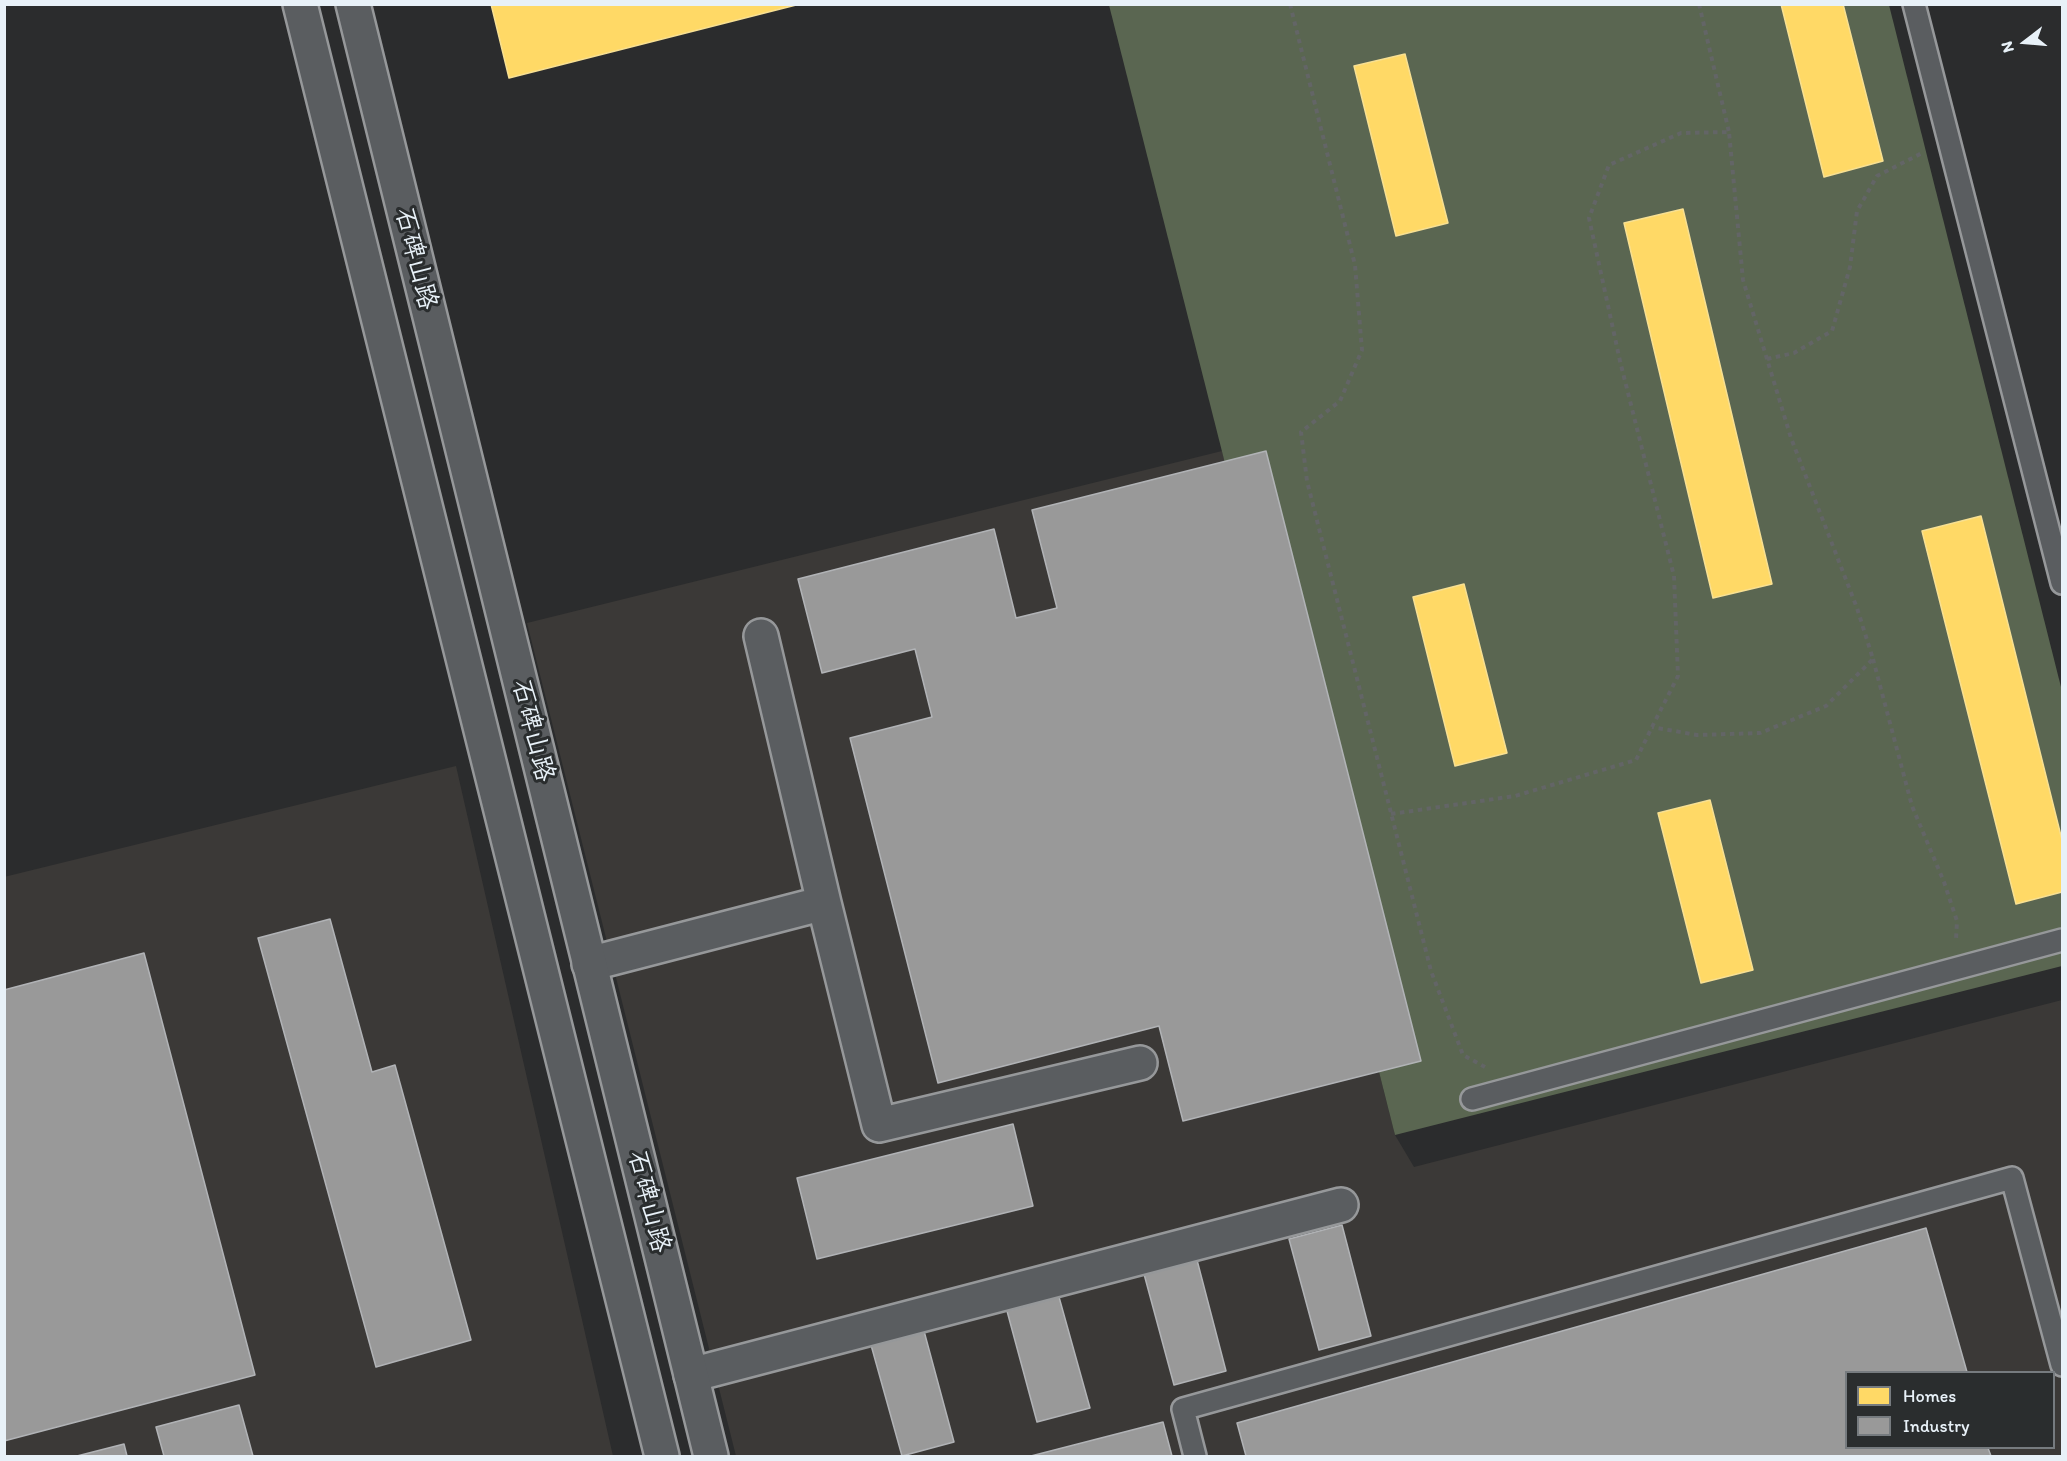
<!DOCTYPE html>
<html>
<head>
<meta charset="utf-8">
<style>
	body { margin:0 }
	#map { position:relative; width:2067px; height:1461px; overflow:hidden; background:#2b2c2d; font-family:Itim,sans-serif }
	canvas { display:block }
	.frame { position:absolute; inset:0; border:6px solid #e8f1f8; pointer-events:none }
	.legend { position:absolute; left:1845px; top:1371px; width:210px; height:78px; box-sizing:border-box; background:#2a2d2e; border:2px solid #767b7f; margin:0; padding:8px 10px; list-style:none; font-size:18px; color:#e8f1f8 }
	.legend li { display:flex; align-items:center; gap:12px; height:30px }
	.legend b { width:30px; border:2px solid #767b7f }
	.north { position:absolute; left:1995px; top:12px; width:60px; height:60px; -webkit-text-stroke:4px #2a2d2e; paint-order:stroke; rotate:254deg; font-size:16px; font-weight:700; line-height:24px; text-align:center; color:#e8f1f8 }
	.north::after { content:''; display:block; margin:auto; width:21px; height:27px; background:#e8f1f8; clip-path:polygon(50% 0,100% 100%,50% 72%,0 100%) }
</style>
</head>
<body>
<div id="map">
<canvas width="2067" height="1461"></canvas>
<div class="frame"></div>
<ul class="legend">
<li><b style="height:16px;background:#ffd966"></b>Homes</li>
<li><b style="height:16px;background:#999"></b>Industry</li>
</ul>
<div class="north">N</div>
</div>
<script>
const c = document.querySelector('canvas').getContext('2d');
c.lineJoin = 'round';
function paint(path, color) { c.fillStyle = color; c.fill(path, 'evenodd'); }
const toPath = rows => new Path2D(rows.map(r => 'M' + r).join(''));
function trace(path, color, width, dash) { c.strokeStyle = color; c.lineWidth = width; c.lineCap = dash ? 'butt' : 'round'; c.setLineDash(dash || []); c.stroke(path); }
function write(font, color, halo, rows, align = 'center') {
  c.font = font + ' Itim,"LXGW WenKai TC",sans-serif'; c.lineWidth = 6; c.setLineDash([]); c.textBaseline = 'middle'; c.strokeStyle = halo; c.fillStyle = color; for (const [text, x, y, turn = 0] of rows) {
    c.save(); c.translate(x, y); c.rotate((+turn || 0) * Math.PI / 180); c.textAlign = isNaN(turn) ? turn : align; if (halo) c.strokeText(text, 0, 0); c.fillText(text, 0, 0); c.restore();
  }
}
const built = toPath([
	[1222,451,1395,1135,1414,1167,2062,1000,2062,1456,736,1456,527,623],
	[1846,1372,2054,1372,2054,1448,1846,1448],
	[456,766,613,1456,5,1456,4,877]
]);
const green = toPath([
	[1109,5,1889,5,2062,691,2062,966,1395,1135]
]);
const homes = toPath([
	[491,4,800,4,509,78,491,4],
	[1781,4,1843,4,1883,161,1824,177,1781,4],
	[1405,54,1448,223,1396,236,1354,66,1405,54],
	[1683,209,1772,584,1713,598,1624,223,1683,209],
	[1981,516,2062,840,2062,892,2016,904,1922,531,1981,516],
	[1464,584,1507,753,1455,766,1413,597,1464,584],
	[1710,800,1753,970,1701,983,1658,813,1710,800]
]);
const industry = toPath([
	[1266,451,1421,1061,1183,1121,1159,1026,938,1083,850,738,932,717,915,649,822,673,798,579,994,529,1016,618,1057,608,1032,510,1266,451],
	[330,919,372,1072,395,1065,471,1340,376,1367,258,938,330,919],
	[144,953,255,1375,4,1441,4,990,144,953],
	[1013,1124,1033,1206,817,1259,797,1178,1013,1124],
	[1342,1225,1371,1336,1319,1350,1289,1239,1342,1225],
	[1926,1228,1967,1372,1846,1372,1846,1448,1988,1448,1991,1456,1246,1456,1237,1423,1926,1228],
	[1197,1260,1226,1371,1174,1385,1144,1274,1197,1260],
	[1059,1297,1090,1408,1037,1422,1007,1311,1059,1297],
	[924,1331,954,1442,902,1456,871,1345,924,1331],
	[239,1405,253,1456,164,1456,156,1427,239,1405],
	[1163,1422,1172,1456,1031,1456,1163,1422],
	[124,1444,127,1456,77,1456,124,1444]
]);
const path = toPath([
	[1290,4,1355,265,1362,350,1340,401,1301,432,1307,481,1431,971,1463,1055,1485,1067],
	[1699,4,1729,132],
	[1767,359,1794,353,1832,331,1850,267,1857,211,1877,176,1924,152],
	[1873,659,1912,806,1944,882,1957,921,1956,939],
	[1391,814,1515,796,1636,760,1652,727,1678,676,1674,576,1620,361,1589,218,1609,165,1681,133,1729,132,1743,280,1791,438,1857,608,1873,659,1826,706,1760,733,1697,735,1652,727]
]);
const lane = toPath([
	[1914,4,2062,583],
	[1472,1099,2062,940],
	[1195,1456,1183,1409,2012,1178,2062,1365]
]);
const street = toPath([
	[824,903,879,1125,1140,1063],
	[589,964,824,903,761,636],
	[691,1375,1341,1205]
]);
const secondary = toPath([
	[300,4,662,1456],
	[353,4,711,1456]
]);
const streetNames = [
	["石碑山路",415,259,76],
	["石碑山路",532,731,76],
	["石碑山路",648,1202,76]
];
paint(built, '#3b3937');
paint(green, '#5a6651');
paint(homes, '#ffd966');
trace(homes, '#f8e092', 1.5);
paint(industry, '#999');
trace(industry, '#b1b3b6', 1.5);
trace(lane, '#96989a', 26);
trace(street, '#96989a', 38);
trace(secondary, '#96989a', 38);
trace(path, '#636566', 4, [4.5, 4.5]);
trace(lane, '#5a5d60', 21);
trace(street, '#5a5d60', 33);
trace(secondary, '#5a5d60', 33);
write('26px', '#e8f1f8', '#2a2d2e', streetNames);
</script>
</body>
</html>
